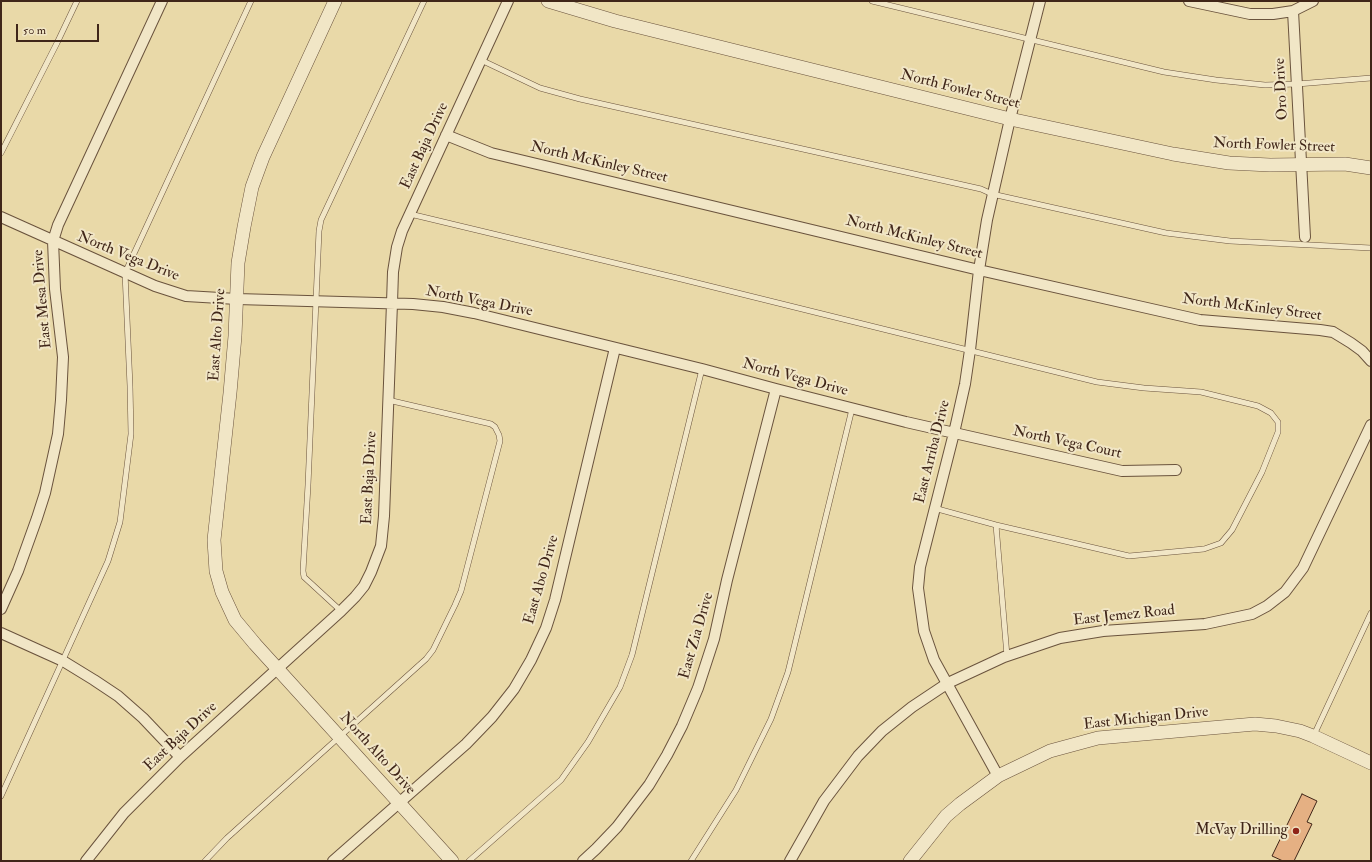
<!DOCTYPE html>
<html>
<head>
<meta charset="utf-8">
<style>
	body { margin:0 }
	#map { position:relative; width:1372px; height:862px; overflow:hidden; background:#e9d9a8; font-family:"IM FELL Double Pica",serif }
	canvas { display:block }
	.frame { position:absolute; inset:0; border:2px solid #402619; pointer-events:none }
	.scale { position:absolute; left:16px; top:24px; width:83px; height:18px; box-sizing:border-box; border:2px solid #402619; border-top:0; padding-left:5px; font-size:12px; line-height:14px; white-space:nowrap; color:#402619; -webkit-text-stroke:3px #f1e6c6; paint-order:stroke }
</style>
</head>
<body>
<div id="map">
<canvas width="1372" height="862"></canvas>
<div class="frame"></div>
<div class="scale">50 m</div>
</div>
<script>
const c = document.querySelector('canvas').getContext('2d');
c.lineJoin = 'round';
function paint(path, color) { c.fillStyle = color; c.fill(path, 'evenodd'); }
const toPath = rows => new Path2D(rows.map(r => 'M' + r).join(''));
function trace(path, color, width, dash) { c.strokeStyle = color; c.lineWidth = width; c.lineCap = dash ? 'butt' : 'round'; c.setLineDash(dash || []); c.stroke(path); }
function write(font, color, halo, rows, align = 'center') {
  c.font = font + ' "IM FELL Double Pica",serif'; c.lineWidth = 4; c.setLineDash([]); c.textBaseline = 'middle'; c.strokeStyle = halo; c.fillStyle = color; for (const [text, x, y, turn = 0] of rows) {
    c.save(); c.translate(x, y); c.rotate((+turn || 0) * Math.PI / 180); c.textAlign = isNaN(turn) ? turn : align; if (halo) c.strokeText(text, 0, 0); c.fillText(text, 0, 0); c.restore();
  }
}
const building = toPath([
	[1302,794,1317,801,1307,822,1312,824,1294,861,1283,861,1272,856,1302,794]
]);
const service = toPath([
	[872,1,1164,72,1216,80,1265,85,1297,84,1371,78],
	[481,60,540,88,580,99,981,189,992,194,1166,233,1230,241,1371,248],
	[1,153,57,43,77,1],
	[410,214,677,278,1097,382,1144,388,1201,392,1258,406,1271,413,1278,422,1278,432,1262,472,1232,530,1221,543,1204,549,1129,556,996,525,934,508],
	[996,525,1007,656],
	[341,611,304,577,303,571,308,485,319,231,321,220,424,1],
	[1314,735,1371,613],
	[1,796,108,561,120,522,131,434,130,386,125,273,251,1],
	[205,861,227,838,426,659,433,650,455,605,461,591,500,441,499,435,495,427,491,424,388,400],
	[469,861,561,780,588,742,620,687,632,655,702,369],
	[691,861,736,790,771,719,788,672,852,409]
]);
const minor = toPath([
	[1189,1,1250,14,1273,14,1293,11,1313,1],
	[1293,11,1305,237],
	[446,135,491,153,979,270,1200,320,1320,330,1333,332,1351,343,1362,351,1371,361],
	[1,217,155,286,186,296,237,299,413,304,443,307,474,313,702,369,776,389,906,422,1122,471,1176,470],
	[1,609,18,571,37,518,45,493,58,434,61,400,63,357,55,289,53,241,58,225,162,1],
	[1,633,63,661,94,680,118,696,143,718,180,757],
	[998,776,934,660,924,631,918,588,920,567,954,433,965,384,970,350,979,270,987,220,1010,119,1040,1],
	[86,861,124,813,180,757,341,611,355,597,364,586,371,572,381,546,384,516,392,303,393,272,397,247,402,231,508,1],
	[333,861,466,744,492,717,514,689,531,660,546,628,555,600,615,348],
	[583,861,596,849,617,827,649,785,667,755,682,726,698,688,714,639,727,580,776,389],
	[790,861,824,801,858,756,882,731,912,707,948,683,1004,657,1060,638,1103,631,1205,624,1252,614,1267,606,1285,592,1303,568,1371,425]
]);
const tertiary = toPath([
	[335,1,263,157,252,187,244,227,238,263,235,336,230,393,214,540,216,571,222,592,235,620,255,644,452,861],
	[548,1,615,21,1010,119,1173,154,1229,163,1270,165,1345,164,1371,168],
	[910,861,946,816,960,804,998,776,1050,751,1098,738,1255,724,1276,726,1300,731,1313,736,1371,763]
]);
const markers = [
	[1296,831,4,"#8f2418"]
];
const streetNames = [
	["Oro Drive",1282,89,-93],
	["North Fowler Street",960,90,14],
	["East Baja Drive",425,146,-65],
	["North Fowler Street",1274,146,2],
	["North McKinley Street",599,163,13],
	["North McKinley Street",914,238,14],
	["North Vega Drive",128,257,22],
	["East Mesa Drive",43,299,-95],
	["North Vega Drive",479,302,11],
	["North McKinley Street",1252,308,7],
	["East Alto Drive",218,335,-86],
	["North Vega Drive",795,378,15],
	["North Vega Court",1067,443,12],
	["East Arriba Drive",933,452,-76],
	["East Baja Drive",370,478,-87],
	["East Abo Drive",542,580,-74],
	["East Jemez Road",1124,616,-6],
	["East Zia Drive",697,636,-74],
	["East Michigan Drive",1146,719,-6],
	["East Baja Drive",181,737,-43],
	["North Alto Drive",377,754,48]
];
const poiNames = [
	["McVay Drilling",1288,831]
];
paint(building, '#e5b083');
trace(building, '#402619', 1);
trace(service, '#6a533d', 6);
trace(minor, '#6a533d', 12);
trace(tertiary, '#6a533d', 14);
trace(service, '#f1e6c6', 5);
trace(minor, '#f1e6c6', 10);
trace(tertiary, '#f1e6c6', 13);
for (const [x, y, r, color] of markers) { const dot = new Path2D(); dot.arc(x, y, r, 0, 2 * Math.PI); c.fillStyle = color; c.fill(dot); trace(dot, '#f1e6c6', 1.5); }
write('15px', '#402619', '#f1e6c6', streetNames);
write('15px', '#402619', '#f1e6c6', poiNames, 'right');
</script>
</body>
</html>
